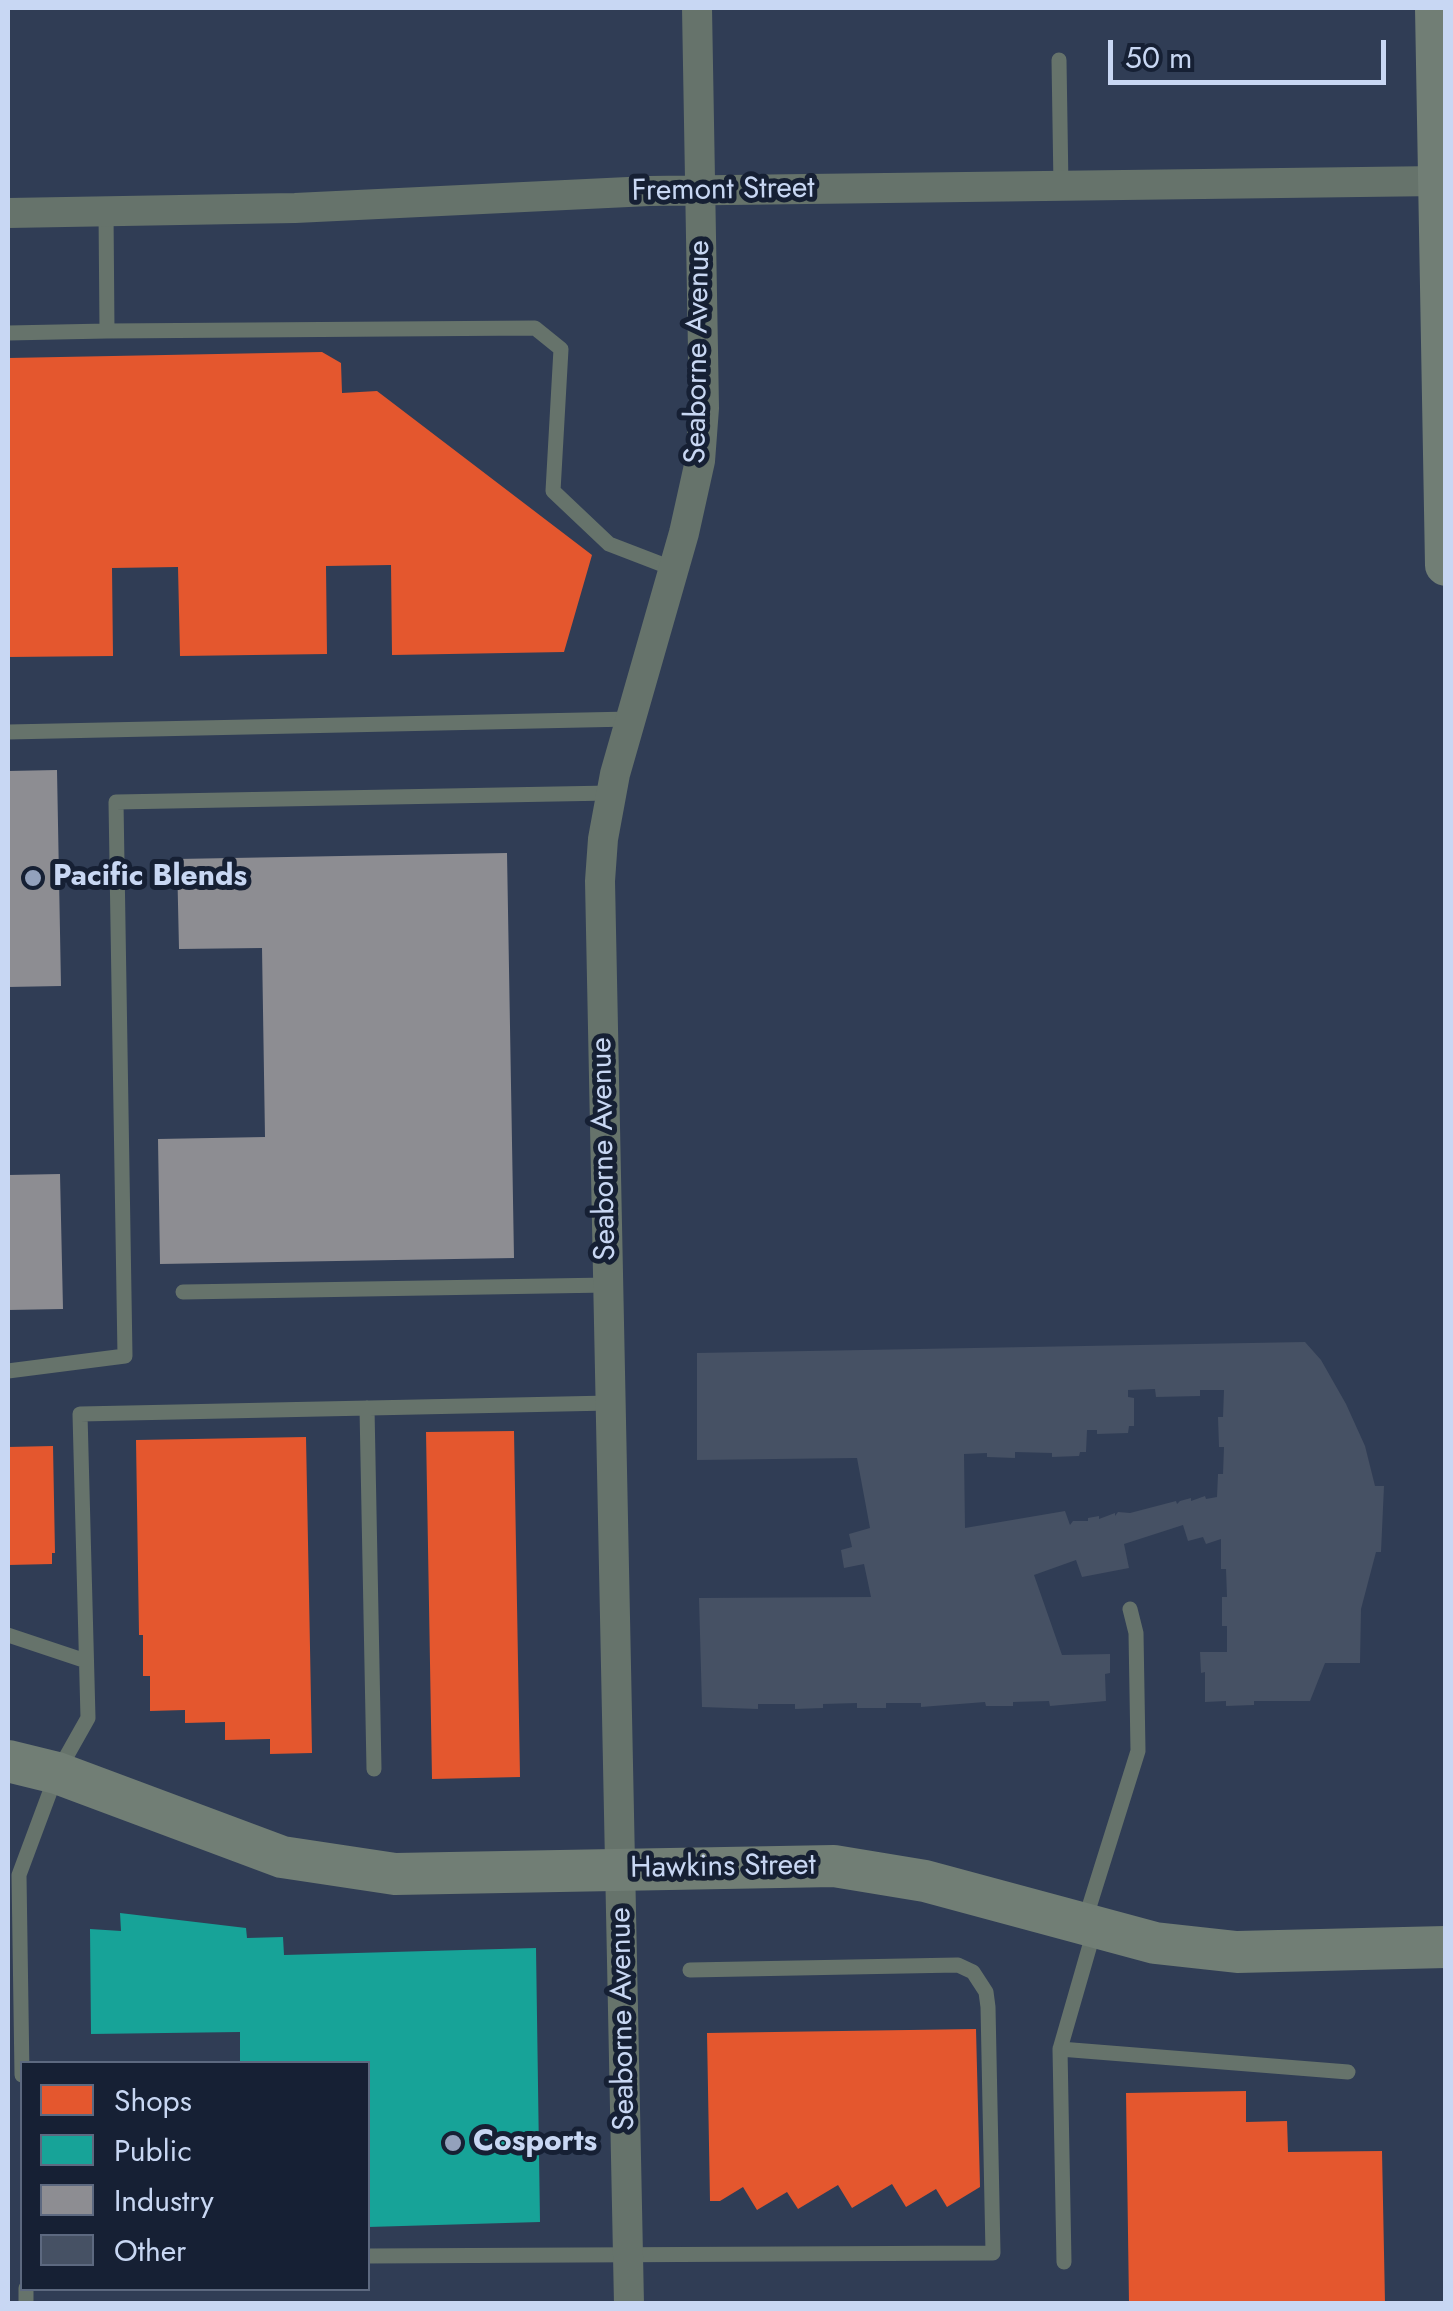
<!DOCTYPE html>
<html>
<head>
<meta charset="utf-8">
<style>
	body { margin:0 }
	#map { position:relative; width:1453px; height:2311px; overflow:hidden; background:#303d55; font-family:Jost,sans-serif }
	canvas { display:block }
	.frame { position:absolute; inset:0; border:10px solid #c8d7f3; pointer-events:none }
	.legend { position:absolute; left:20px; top:2061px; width:350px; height:230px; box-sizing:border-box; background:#162034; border:2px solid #5d6980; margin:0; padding:12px 18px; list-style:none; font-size:30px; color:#c8d7f3 }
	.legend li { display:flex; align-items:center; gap:20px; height:50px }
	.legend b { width:50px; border:2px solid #5d6980 }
	.scale { position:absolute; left:1108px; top:40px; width:278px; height:45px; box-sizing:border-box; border:5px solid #c8d7f3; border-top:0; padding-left:12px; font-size:30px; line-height:35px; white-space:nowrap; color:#c8d7f3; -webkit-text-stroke:8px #162034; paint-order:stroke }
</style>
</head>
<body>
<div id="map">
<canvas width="1453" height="2311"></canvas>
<div class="frame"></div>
<ul class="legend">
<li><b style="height:28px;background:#e4572e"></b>Shops</li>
<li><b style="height:28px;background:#17a398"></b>Public</li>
<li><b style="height:28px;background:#8d8d92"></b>Industry</li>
<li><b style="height:28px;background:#465164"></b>Other</li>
</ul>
<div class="scale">50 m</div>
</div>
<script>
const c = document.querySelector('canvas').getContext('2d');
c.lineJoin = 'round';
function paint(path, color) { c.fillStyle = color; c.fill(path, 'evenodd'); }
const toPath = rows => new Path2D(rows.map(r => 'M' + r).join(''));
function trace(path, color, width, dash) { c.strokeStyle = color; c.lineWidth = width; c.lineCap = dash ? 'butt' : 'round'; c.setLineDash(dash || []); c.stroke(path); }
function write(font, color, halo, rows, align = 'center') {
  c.font = font + ' Jost,sans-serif'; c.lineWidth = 10; c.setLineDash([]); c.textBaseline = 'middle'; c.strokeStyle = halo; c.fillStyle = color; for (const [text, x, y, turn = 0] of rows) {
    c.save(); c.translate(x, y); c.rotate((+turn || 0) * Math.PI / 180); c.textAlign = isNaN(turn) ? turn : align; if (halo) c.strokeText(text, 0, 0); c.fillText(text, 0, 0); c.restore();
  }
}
const shops = toPath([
	[322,352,341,363,342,393,377,391,592,555,564,652,392,655,391,565,326,566,327,654,180,656,178,567,112,568,113,656,8,657,8,358],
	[514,1431,520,1777,432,1779,426,1432],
	[306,1437,312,1753,270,1754,270,1739,225,1740,225,1722,185,1723,185,1710,150,1711,150,1676,143,1676,143,1635,139,1635,136,1440],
	[53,1446,55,1553,52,1553,52,1564,8,1565,8,1447],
	[976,2029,980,2187,947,2207,936,2189,906,2207,892,2184,852,2208,838,2185,798,2209,787,2192,757,2210,743,2187,720,2201,710,2201,707,2033],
	[1246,2091,1246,2122,1287,2121,1288,2152,1382,2151,1385,2303,1129,2304,1126,2093]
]);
const public = toPath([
	[120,1913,246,1928,247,1938,283,1937,284,1955,536,1948,540,2222,368,2227,368,2064,240,2064,240,2032,91,2034,90,1929,121,1931]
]);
const industry = toPath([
	[57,770,61,986,8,987,8,771],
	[507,853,514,1258,160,1264,158,1139,265,1137,262,948,179,949,177,859],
	[60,1174,63,1309,8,1310,8,1175]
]);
const building = toPath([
	[1305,1342,1321,1360,1346,1404,1365,1446,1375,1486,1384,1486,1381,1552,1376,1552,1361,1609,1360,1663,1325,1663,1310,1701,1254,1701,1254,1705,1226,1706,1226,1701,1205,1702,1205,1672,1201,1673,1200,1652,1227,1652,1227,1626,1222,1626,1222,1597,1227,1597,1226,1569,1221,1569,1221,1539,1206,1544,1203,1537,1188,1541,1183,1525,1124,1544,1129,1568,1082,1577,1076,1560,1034,1575,1062,1655,1110,1654,1110,1673,1105,1674,1106,1701,1050,1706,1049,1701,1013,1702,1013,1706,986,1706,985,1702,921,1707,921,1703,886,1703,886,1708,857,1708,857,1703,823,1704,823,1708,795,1709,795,1704,758,1704,758,1709,702,1707,699,1598,871,1597,864,1564,844,1568,841,1550,852,1547,849,1534,870,1528,857,1458,697,1460,697,1353],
	[1155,1389,1156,1397,1200,1396,1200,1390,1224,1390,1223,1417,1218,1417,1219,1447,1224,1447,1223,1474,1218,1474,1217,1497,1206,1499,1205,1496,1191,1501,1191,1498,1180,1501,1177,1504,1176,1501,1130,1513,1118,1512,1115,1516,1115,1513,1099,1519,1099,1516,1088,1518,1088,1521,1073,1521,1070,1525,1065,1511,965,1528,964,1454,987,1453,987,1457,1015,1458,1015,1452,1052,1453,1052,1457,1079,1456,1080,1452,1086,1452,1087,1430,1097,1430,1097,1434,1128,1433,1129,1426,1134,1426,1134,1398,1128,1397,1128,1390]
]);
const lane = toPath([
	[1059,60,1061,187],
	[107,331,535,328,561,349,553,491,609,544,674,569],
	[8,333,107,331,106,211],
	[8,732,631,719],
	[183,1292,608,1285],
	[8,1371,125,1356,116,802,611,793],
	[367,1408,374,1769],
	[8,1635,86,1661],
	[1085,1920,1138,1751,1136,1633,1130,1609],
	[1060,2049,1348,2072],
	[22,2075,19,1875,57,1773,88,1718,80,1414,610,1403],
	[368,2256,993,2253,988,2007,986,1992,973,1972,958,1965,690,1970],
	[1064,2262,1060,2049,1094,1931],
	[26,2288,26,2302]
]);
const street = toPath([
	[8,213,295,208,649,191,1440,181],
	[629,2304,600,881,603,839,615,774,684,533,700,461,704,408,697,8]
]);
const secondary = toPath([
	[1436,8,1446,565],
	[8,1761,57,1773,282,1857,395,1874,834,1866,925,1881,1155,1943,1237,1952,1446,1947]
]);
const markers = [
	[33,878,10,"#93a1bc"],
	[453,2143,10,"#93a1bc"]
];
const streetNames = [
	["Fremont Street",723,191,-1],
	["Seaborne Avenue",699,352,-89],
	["Seaborne Avenue",605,1149,-91],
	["Hawkins Street",723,1868,-1],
	["Seaborne Avenue",624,2019,-91]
];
const poiNames = [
	["Pacific Blends",53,878],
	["Cosports",473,2143]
];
paint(shops, '#e4572e');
paint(public, '#17a398');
paint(industry, '#8d8d92');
paint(building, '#465164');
trace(lane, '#66736b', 15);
trace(street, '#66736b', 30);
trace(secondary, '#717e75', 42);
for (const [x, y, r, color] of markers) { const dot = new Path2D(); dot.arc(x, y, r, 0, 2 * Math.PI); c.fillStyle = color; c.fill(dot); trace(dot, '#162034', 4); }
write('30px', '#c8d7f3', '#162034', streetNames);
write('bold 30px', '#c8d7f3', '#162034', poiNames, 'left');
</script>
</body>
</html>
